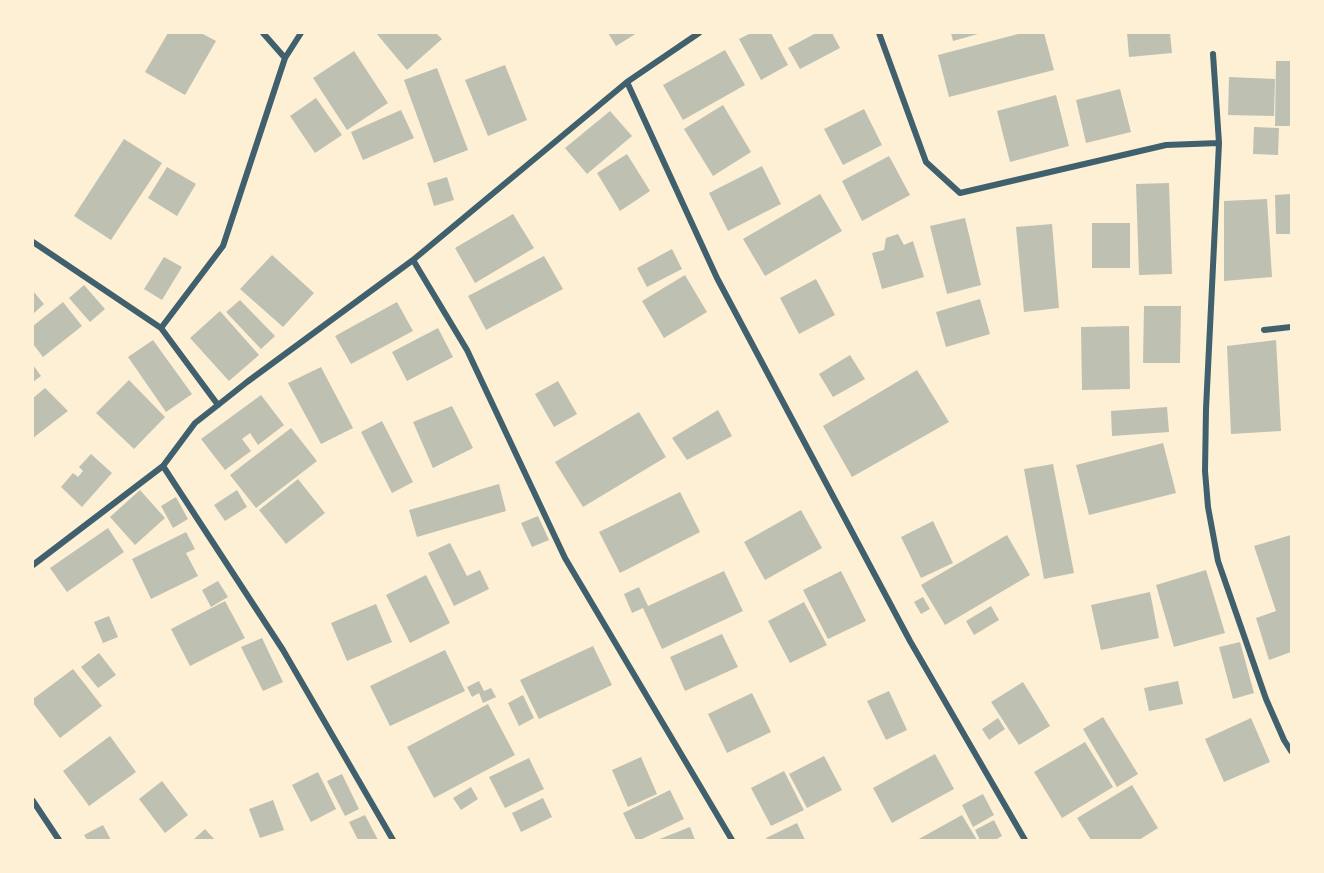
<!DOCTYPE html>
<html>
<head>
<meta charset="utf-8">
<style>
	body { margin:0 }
	#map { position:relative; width:1324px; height:873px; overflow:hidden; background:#fdf0d5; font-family:Helvetica,sans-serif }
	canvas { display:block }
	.frame { position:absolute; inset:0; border:34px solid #fdf0d5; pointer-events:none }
</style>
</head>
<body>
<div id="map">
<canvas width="1324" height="873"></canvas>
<div class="frame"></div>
</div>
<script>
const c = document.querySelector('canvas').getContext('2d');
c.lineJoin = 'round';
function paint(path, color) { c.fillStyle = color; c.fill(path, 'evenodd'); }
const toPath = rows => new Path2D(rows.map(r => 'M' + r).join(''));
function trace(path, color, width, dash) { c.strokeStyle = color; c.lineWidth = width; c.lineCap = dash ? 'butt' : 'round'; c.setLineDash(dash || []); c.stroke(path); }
const building = toPath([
	[168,33,201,33,216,41,185,95,145,72],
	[376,33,436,33,442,39,407,70],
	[608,33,637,33,616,46],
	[751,33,771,33,788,65,761,80,739,39],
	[816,33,832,33,840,48,800,69,788,48],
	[951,33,978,33,978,34,953,41],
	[1022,33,1044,33,1054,70,949,97,938,55],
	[1127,33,1170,33,1172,53,1129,57],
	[725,50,745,85,683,120,663,85],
	[354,51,388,103,347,130,313,78],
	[1276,61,1291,61,1291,126,1275,126],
	[505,65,527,120,488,136,465,80],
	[437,68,468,150,434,163,404,80],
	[1229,77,1275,79,1274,116,1228,115],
	[1120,89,1131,132,1086,143,1076,100],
	[1056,95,1069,146,1010,162,997,111],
	[316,98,342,135,315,153,290,116],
	[723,105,751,152,713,176,684,129],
	[864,109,882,145,843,165,824,129],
	[401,110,414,138,363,160,351,132],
	[610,111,632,136,587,174,565,148],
	[1254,127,1279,128,1278,155,1253,154],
	[124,139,162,163,111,240,74,216],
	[627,154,650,191,620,211,597,173],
	[889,156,910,195,862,221,842,181],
	[762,166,781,204,728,231,709,193],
	[167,167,196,184,177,216,148,198],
	[447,177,454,200,434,206,427,183],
	[1169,183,1172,274,1139,275,1136,184],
	[820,194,842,231,765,276,743,239],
	[1291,194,1291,234,1276,234,1275,195],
	[1267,199,1272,277,1224,281,1224,201],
	[513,214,534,248,475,283,455,248],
	[965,218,981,285,947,294,930,226],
	[1092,223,1130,223,1130,268,1092,268],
	[1052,224,1059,308,1024,312,1016,227],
	[898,234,904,245,913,241,924,277,882,289,872,253,884,250,886,238],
	[672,249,682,269,647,287,637,268],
	[272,255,314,293,283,327,240,289],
	[544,256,563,289,486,330,468,296],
	[164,257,182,267,162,300,144,289],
	[685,275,707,312,664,338,642,301],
	[816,279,835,315,799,334,780,298],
	[84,285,105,309,90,322,69,298],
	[33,291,44,304,33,314],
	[980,299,990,334,946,347,936,312],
	[240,300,275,336,261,349,226,312],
	[63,302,82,326,43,357,33,344,33,326],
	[397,302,413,331,351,364,335,336],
	[1144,306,1181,306,1180,363,1143,363],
	[220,311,259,355,229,381,190,338],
	[1129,326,1130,389,1082,390,1081,327],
	[438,328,453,357,407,381,392,352],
	[153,340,192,394,166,412,128,357],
	[1276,340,1281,431,1231,434,1227,346],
	[850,355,865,379,833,397,819,374],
	[33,365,41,376,33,382],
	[321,367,353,428,321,444,288,383],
	[917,370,949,422,852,477,823,426],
	[129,380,165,417,134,449,96,413],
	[558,381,577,414,554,427,535,394],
	[45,388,68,411,33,438,33,398],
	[261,395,284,425,258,445,250,433,242,439,251,451,225,470,201,439],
	[452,406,473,448,433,468,413,422],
	[1167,407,1169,432,1112,436,1111,411],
	[718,410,732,436,687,460,672,438],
	[639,412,666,457,583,507,555,462],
	[382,421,413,482,392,493,361,432],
	[291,428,317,461,256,508,230,475],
	[1163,443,1176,493,1089,515,1076,465],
	[91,454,112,473,82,507,61,487,73,473,78,477,83,471,79,467],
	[1053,464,1074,573,1044,579,1024,469],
	[298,479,325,513,286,544,259,510],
	[499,484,506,511,417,537,409,510],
	[140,490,165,518,135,545,110,517],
	[237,490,247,507,225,521,214,505],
	[680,492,700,532,620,573,599,532],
	[176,497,188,519,173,528,161,506],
	[801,510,822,548,765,580,744,542],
	[538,516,549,540,532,547,521,523],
	[933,521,953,563,921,578,901,537],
	[108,528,124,552,67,592,50,568],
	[186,532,195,549,186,553,198,576,151,599,132,559],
	[1007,535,1030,575,945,625,921,585],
	[1291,535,1291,652,1269,660,1256,618,1276,611,1254,546],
	[450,543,467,576,480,570,489,589,454,606,428,553],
	[1206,570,1225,633,1174,647,1156,585],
	[724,571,743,611,662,649,643,608,632,613,624,594,639,587,648,606],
	[841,571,866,621,828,639,803,590],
	[426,575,450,623,410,643,386,595],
	[218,581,228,597,211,607,202,590],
	[1150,592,1159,638,1101,650,1091,605],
	[923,597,930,609,921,614,914,602],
	[225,601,245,638,190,666,171,629],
	[804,602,827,645,790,663,768,621],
	[376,604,392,642,347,661,331,623],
	[991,606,999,620,974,635,966,621],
	[109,616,118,637,103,643,94,622],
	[722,634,738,667,685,691,670,657],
	[262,638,283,682,263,691,241,647],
	[1240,642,1254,693,1233,699,1219,647],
	[593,646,612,685,539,719,520,680],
	[445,650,465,691,390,726,370,686],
	[99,653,116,675,98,688,81,667],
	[73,669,102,706,60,738,33,703,33,699],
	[479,681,484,691,491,688,496,697,483,703,479,693,472,697,467,687],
	[1178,681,1183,704,1149,711,1144,688],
	[1023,682,1050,726,1019,745,991,702],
	[889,691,907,730,886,740,867,701],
	[752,693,771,732,727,753,708,714],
	[523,695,534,718,519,726,508,703],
	[488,704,515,755,434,798,407,747],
	[1103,717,1138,774,1117,787,1083,729],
	[998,718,1005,729,989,740,982,729],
	[1251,718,1270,762,1224,782,1205,739],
	[110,736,136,772,89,806,63,771],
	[1085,742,1113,787,1062,818,1034,772],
	[935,754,954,789,892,823,873,788],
	[824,756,842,790,807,808,789,774],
	[641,757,657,794,628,807,612,770],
	[529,758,544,789,505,808,489,777],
	[784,771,804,810,771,826,751,788],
	[318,772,336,809,311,822,292,785],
	[342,774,359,809,345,816,327,781],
	[162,781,188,815,165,833,139,799],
	[1132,785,1158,828,1139,840,1091,840,1077,818],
	[471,787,478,799,461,810,453,798],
	[670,790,684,819,640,840,636,840,623,813],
	[983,794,994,815,973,827,962,805],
	[543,798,552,817,521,832,512,813],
	[273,800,284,830,260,838,249,809],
	[365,815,378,840,358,840,349,822],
	[962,815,977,840,917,840],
	[994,820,1002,836,995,840,980,840,975,830],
	[797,823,805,840,767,840,766,838],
	[103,825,111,840,87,840,84,835],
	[690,827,695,840,657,840],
	[205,829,215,840,193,840]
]);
const minor = toPath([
	[263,33,285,58],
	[879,33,926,162,960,193,1166,145,1219,143],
	[1213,54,1219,143,1206,409,1205,471,1208,507,1218,561,1266,699,1284,740,1291,751],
	[627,82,717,278,910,641,1025,840],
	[33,242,161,328,218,405],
	[413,260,467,350,565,558,732,840],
	[161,328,223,246,285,58,301,33],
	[1264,330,1291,327],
	[163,466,283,650,393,840],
	[33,565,163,466,195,423,218,405,247,382,413,260,627,82,699,33],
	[33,801,59,840]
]);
paint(building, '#bec0b2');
trace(minor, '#3f606c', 6);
</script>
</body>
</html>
